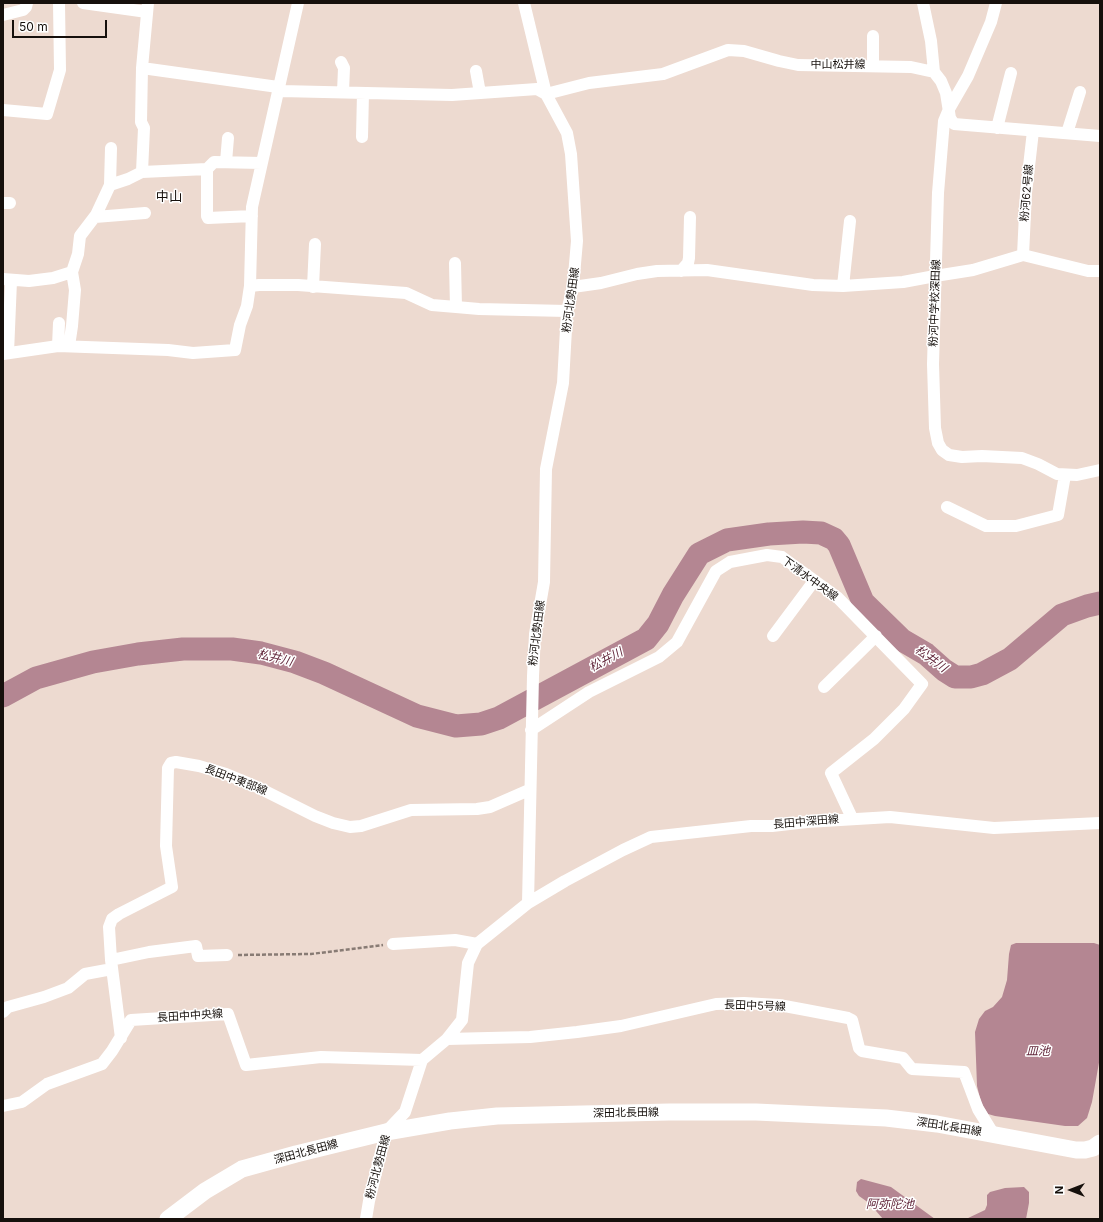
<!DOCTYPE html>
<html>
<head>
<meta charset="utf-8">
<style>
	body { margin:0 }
	#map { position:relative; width:1103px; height:1222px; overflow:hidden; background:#eddad0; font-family:Inter,sans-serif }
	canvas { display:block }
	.frame { position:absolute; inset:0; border:4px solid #16100c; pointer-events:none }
	.north { position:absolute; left:1051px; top:1170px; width:40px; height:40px; -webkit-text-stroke:3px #fff; paint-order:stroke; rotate:270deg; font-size:11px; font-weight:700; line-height:16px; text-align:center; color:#16100c }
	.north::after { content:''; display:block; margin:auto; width:14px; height:18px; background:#16100c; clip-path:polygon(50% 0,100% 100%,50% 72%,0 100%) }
	.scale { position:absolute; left:12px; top:20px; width:95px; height:18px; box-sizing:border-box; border:2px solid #16100c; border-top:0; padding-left:5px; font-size:12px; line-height:14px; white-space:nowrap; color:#16100c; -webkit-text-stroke:3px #fff; paint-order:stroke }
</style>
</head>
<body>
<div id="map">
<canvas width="1103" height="1222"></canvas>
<div class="frame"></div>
<div class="north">N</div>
<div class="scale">50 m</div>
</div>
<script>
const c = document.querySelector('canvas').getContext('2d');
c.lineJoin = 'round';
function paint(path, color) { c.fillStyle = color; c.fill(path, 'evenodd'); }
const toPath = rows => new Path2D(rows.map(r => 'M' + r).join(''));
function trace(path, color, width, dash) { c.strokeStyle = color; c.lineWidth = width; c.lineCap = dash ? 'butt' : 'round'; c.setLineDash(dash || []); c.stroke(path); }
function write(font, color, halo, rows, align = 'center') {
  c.font = font + ' Inter,"Noto Sans JP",sans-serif'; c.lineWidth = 3; c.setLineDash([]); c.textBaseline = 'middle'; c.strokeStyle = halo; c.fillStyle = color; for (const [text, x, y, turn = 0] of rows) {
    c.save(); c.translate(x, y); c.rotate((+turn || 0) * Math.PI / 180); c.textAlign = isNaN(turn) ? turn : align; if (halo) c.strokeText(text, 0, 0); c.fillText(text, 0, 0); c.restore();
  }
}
const water = toPath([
	[1016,943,1094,943,1100,945,1100,1057,1092,1102,1087,1118,1078,1126,1065,1126,995,1116,988,1114,981,1102,977,1086,975,1032,979,1019,985,1011,993,1007,1002,997,1007,980,1009,954,1011,945],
	[861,1179,891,1187,935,1219,883,1219,869,1203,859,1196,856,1191,857,1182],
	[1024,1187,1029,1192,1029,1203,1026,1219,966,1219,985,1210,987,1205,987,1195,990,1192,1005,1188]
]);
const river = toPath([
	[3,696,36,678,93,662,138,654,183,649,232,649,261,653,295,662,324,673,417,716,456,726,481,724,499,718,646,639,658,624,673,595,699,554,727,540,769,534,803,532,821,533,834,539,839,545,863,602,902,640,926,654,944,670,955,677,971,677,982,674,1010,659,1062,615,1087,606,1100,603]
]);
const path = toPath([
	[238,955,311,954,383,945]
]);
const street = toPath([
	[83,3,147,12],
	[524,3,546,94,567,133,571,154,577,241,573,287,567,311,563,383,546,469,544,582,535,634,533,676,528,903],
	[923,3,931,41,934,72],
	[996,3,991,22,968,76,949,109,944,121,938,193,933,364,935,428,938,443,942,450,949,455,962,457,982,456,1022,458,1038,464,1057,474,1077,475,1100,470],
	[3,15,23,10,26,7,27,3],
	[341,62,344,68,343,92],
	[873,66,873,36],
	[142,68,278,87,281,91,452,95,537,89,546,94,589,83,663,74,728,50,744,51,779,61,798,65,911,67,934,72,941,81,946,93,950,118,954,124,1100,136],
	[476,71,480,93],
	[3,110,47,114,60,70,59,3],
	[997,128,1011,73],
	[1067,133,1080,92],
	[362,137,363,93],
	[226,162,228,138],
	[207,169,207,216,208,218,252,216],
	[142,172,144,128,141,122,142,68,148,3],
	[110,185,111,148],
	[3,203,10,203],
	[95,217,145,213],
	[1023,255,1026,193,1033,131],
	[455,263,456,307],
	[681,271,688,263,689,258,690,217],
	[3,279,29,281,53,278,72,272,78,254,80,236,96,215,110,185,128,179,142,172,207,169,214,162,262,163],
	[250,286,252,207,298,3],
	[843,286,850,221],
	[313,287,315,244],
	[573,287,601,283,637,274,657,271,707,270,813,285,843,286,903,282,935,276,973,270,1023,255,1088,271,1100,271],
	[58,346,59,323],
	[69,346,72,326,75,290,72,272],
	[8,353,11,281],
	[3,354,58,346,168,350,193,353,235,350,240,325,247,306,250,286,259,285,298,285,406,293,432,305,456,307,479,309,567,311],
	[947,507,986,526,1016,526,1058,515,1065,475],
	[773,636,814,581],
	[824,687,876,636],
	[531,730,589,692,659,657,677,642,716,571,730,562,767,555,782,557,837,597,922,684,904,709,874,739,831,773,852,818],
	[393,944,455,940,477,944],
	[111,960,149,952,196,946,198,956,227,955],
	[3,1012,8,1007,44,997,68,988,85,974,112,969],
	[121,1038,111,960,109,927,112,919,119,914,172,887,166,846,168,768,171,763,176,762,199,766,226,774,255,786,315,816,333,823,350,827,361,826,411,810,477,809,490,807,529,790],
	[447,1039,530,1037,577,1032,621,1026,716,1004,744,1003,779,1005,806,1010,848,1018,852,1020,859,1048,862,1051,903,1058,912,1069,964,1072,978,1109,994,1135],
	[3,1106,22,1102,47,1084,102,1064,112,1051,131,1020,228,1014,246,1065,321,1057,422,1060],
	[366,1219,369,1201,386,1132,405,1112,422,1060,447,1039,462,1020,468,963,477,944,528,903,565,881,623,850,651,837,751,826,772,826,807,822,890,817,994,828,1100,823]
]);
const secondary = toPath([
	[168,1219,205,1191,242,1169,296,1154,386,1132,450,1121,497,1116,669,1112,756,1112,886,1118,937,1124,1076,1150,1085,1150,1093,1148,1100,1143]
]);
const streetNames = [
	["中山松井線",838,65],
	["粉河62号線",1027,193,-85],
	["粉河北勢田線",571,300,-82],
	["粉河中学校深田線",935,303,-88],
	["下清水中央線",810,579,36],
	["粉河北勢田線",537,633,-83],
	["長田中東部線",236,780,21],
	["長田中深田線",806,822,-5],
	["長田中5号線",755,1006,2],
	["長田中中央線",190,1016,-4],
	["深田北長田線",626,1113,-1],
	["深田北長田線",949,1127,9],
	["深田北長田線",306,1152,-15],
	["粉河北勢田線",378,1167,-75]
];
const waterNames = [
	["松井川",275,658,14],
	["松井川",931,659,36],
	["松井川",606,660,-28],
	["皿池",1038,1051],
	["阿弥陀池",890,1204]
];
const quarterNames = [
	["中山",169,197]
];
paint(water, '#b48692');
trace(river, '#b48692', 23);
trace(path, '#887b74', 2.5, [4, 2]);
trace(street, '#fff', 12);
trace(secondary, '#fff', 17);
write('11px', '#16100c', '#fff', streetNames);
write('italic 12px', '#61263a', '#fff', waterNames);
write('13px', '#16100c', '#fff', quarterNames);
</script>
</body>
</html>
